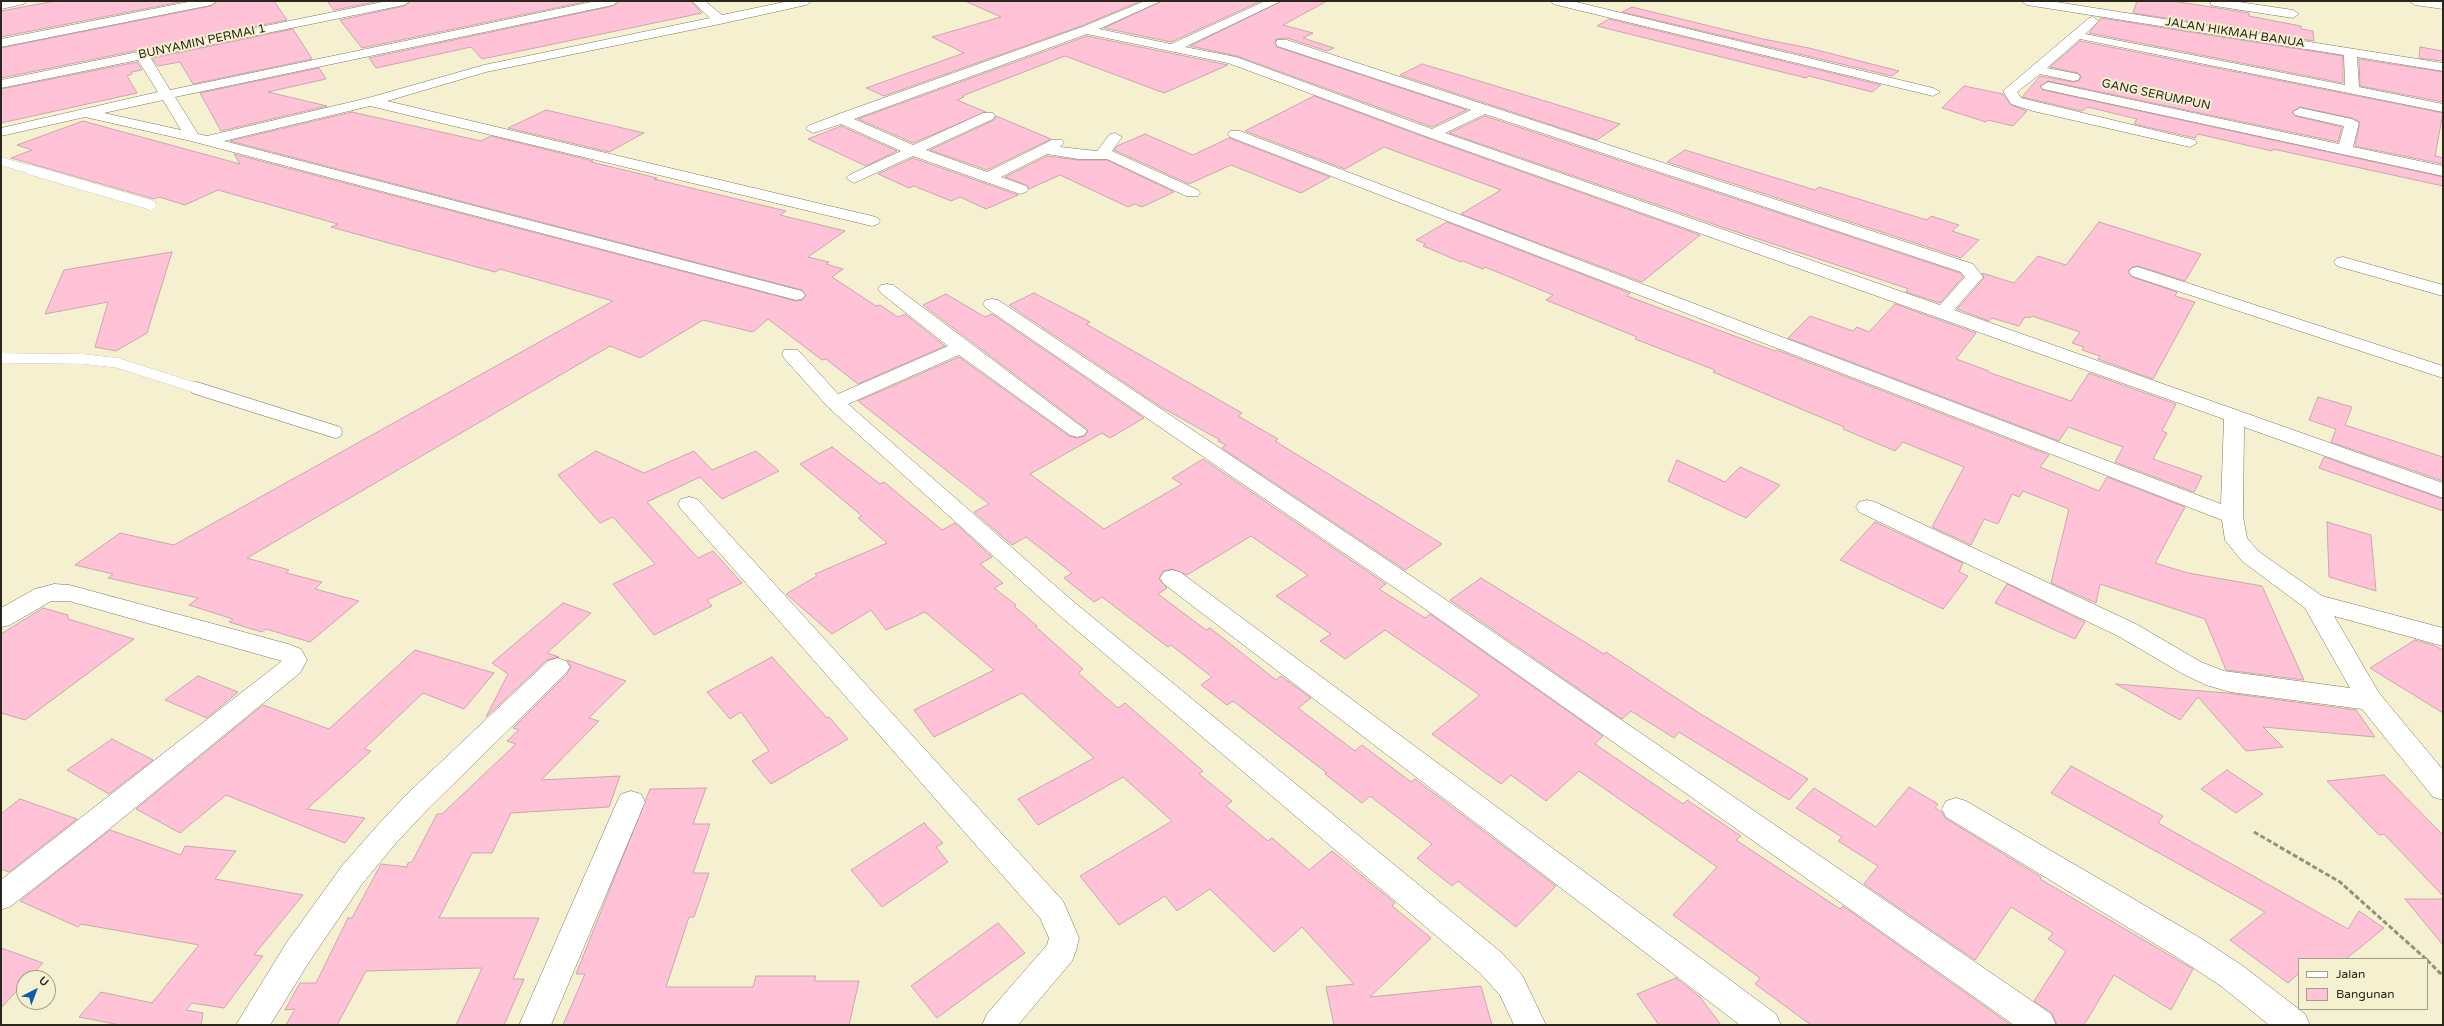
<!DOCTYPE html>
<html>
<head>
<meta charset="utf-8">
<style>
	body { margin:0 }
	#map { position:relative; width:2444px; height:1026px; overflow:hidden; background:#f5f0d0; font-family:"Varela Round",sans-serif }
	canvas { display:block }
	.frame { position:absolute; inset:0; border:2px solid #29271c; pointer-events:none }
	.legend { position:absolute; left:2298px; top:958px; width:130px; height:52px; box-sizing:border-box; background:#f5f0d0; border:1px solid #a3a088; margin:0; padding:5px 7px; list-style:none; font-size:12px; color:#29271c }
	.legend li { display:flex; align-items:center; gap:8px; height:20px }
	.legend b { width:20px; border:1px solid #a3a088 }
	.north { position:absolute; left:16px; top:970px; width:40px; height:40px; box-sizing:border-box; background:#f5f0d0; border:1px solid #a3a088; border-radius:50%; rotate:42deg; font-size:11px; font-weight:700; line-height:16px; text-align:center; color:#29271c }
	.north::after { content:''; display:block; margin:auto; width:14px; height:18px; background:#0c5caa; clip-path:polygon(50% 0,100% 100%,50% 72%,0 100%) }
</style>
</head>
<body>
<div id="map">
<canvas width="2444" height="1026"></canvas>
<div class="frame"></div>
<ul class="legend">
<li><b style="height:5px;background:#fff"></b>Jalan</li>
<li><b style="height:11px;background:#ffc2d6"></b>Bangunan</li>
</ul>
<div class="north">U</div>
</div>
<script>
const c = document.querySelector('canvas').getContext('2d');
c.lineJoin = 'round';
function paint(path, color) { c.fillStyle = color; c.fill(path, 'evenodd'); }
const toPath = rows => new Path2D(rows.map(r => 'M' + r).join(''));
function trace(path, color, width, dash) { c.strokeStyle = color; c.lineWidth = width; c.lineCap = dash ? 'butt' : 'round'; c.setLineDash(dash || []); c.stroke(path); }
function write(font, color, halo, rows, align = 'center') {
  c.font = font + ' "Varela Round",sans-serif'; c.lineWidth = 4; c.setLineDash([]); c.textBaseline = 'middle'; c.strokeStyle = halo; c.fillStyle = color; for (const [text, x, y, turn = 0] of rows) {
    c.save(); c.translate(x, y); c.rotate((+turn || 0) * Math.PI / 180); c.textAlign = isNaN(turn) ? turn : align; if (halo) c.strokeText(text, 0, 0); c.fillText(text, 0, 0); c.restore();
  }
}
const building = toPath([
	[55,1,185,1,1,37,1,11,55,1],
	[218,1,274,1,287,20,1,78,1,48,211,6,218,1],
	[327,1,380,1,334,10,327,1],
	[411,1,589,1,362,48,340,20,404,6,411,1],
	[620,1,691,1,702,13,482,59,471,47,376,68,369,58,613,6,620,1],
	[965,1,1141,1,1081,26,884,96,866,88,964,53,932,37,1001,17,965,1],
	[1162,1,1261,1,1171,42,1104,28,1162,1],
	[1282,1,1327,1,1283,25,1313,33,1303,38,1334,48,1327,51,1287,38,1276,39,1275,43,1277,47,1467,110,1432,127,1237,56,1190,46,1282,1],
	[2137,1,2173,1,2249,13,2249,16,2301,26,2301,29,2313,31,2314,41,2133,13,2137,1],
	[1632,7,1763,39,1809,48,1899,71,1892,76,1622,12,1632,7],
	[2101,18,2343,56,2343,83,2089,33,2101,18],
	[1609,19,1881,85,1872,92,1809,76,1806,78,1597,26,1609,19],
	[293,29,312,59,193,84,180,62,158,66,152,58,293,29],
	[1087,36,1228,65,1164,93,1065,56,962,96,964,97,957,100,986,112,913,143,858,119,1087,36],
	[2080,41,2443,113,2435,156,2443,158,2443,164,2355,146,2360,122,2352,118,2300,107,2292,112,2295,116,2342,127,2338,142,2048,81,2040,86,2043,90,2443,177,2443,186,2273,149,2272,151,2198,134,2195,138,2134,124,2137,119,2088,107,2082,111,2022,97,2040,76,2073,82,2079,81,2081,76,2078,73,2050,67,2080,41],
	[2420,47,2443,51,2443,61,2419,58,2420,47],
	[2359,59,2443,72,2443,102,2360,86,2359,59],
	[137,62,142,70,131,72,132,74,127,76,137,93,1,123,1,89,137,62],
	[1422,64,1463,76,1620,124,1597,140,1400,75,1422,64],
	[319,68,326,79,268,92,327,106,221,131,200,93,319,68],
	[1964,86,2003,94,2011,105,2027,111,2013,126,1988,120,1986,122,1942,108,1964,86],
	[1314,96,1427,138,1700,235,1642,282,1461,214,1501,190,1384,147,1345,169,1245,131,1314,96],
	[546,110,644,133,609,152,508,128,546,110],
	[352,112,481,141,491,136,593,161,591,162,657,178,654,179,786,211,780,215,845,231,808,257,829,262,826,264,843,269,832,277,876,306,880,305,898,317,905,314,945,346,858,384,826,359,822,360,768,319,753,332,703,320,640,358,610,346,247,558,289,570,286,573,322,582,315,589,359,601,310,642,266,629,262,632,229,622,233,619,189,605,198,598,108,578,113,574,75,565,120,533,174,545,613,301,500,269,495,272,385,242,331,227,338,224,218,190,185,205,159,197,154,199,11,158,32,150,17,145,83,121,240,164,234,154,796,301,802,300,806,296,802,290,230,141,352,112],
	[996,116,1051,139,987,170,930,150,994,120,996,116],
	[1485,116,1960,273,1963,277,1940,303,1906,292,1908,289,1906,288,1713,224,1449,133,1485,116],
	[841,126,897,151,866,166,808,139,841,126],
	[1145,134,1193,155,1229,138,1330,177,1301,193,1231,165,1189,184,1114,150,1117,146,1145,134],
	[1685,150,1815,190,1819,187,1927,220,1931,216,1959,225,1952,231,1979,240,1961,258,1667,162,1685,150],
	[1047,156,1078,160,1107,160,1174,192,1142,207,1135,204,1128,207,1060,175,1029,189,1027,185,1005,177,1047,156],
	[913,158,1018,195,986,209,960,197,951,201,914,186,909,188,878,174,913,158],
	[1447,222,1630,293,1627,296,1775,351,1777,350,2049,455,2040,467,2099,491,2107,477,2185,507,2155,563,2188,573,2262,586,2304,680,2226,670,2205,619,2100,584,2096,603,2051,583,2069,509,2023,491,2019,497,2012,494,1998,524,1984,519,1971,545,1932,527,1964,467,1903,442,1895,451,1843,429,1844,427,1713,372,1715,370,1635,339,1637,337,1546,300,1553,295,1485,267,1483,269,1463,261,1461,262,1423,246,1426,244,1416,240,1447,222],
	[2099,222,2201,254,2185,281,2138,266,2132,267,2128,271,2132,277,2177,292,2175,296,2195,302,2153,379,2098,359,2100,356,2082,350,2084,347,2072,343,2080,332,2032,316,2030,318,2025,317,2019,326,1992,318,1989,321,1957,309,1984,278,1982,273,2014,283,2038,256,2066,265,2099,222],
	[172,252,147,333,116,351,95,347,108,302,45,314,64,270,172,252],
	[1034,293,1090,322,1086,324,1242,413,1238,416,1278,439,1275,441,1442,544,1405,570,1222,448,1226,445,1218,441,1220,440,1161,407,1009,305,1034,293],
	[946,294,985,317,992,314,1144,418,1110,438,1102,433,1030,474,1104,529,1182,484,1172,478,1203,459,1386,584,1379,589,1425,618,1430,614,1603,736,1595,744,1683,804,1687,800,1741,836,1736,840,1840,909,1843,906,2011,1025,1811,1025,1755,984,1760,978,1673,915,1717,867,1579,771,1546,801,1511,775,1501,784,1432,734,1479,696,1477,693,1385,630,1345,659,1320,641,1331,634,1276,596,1308,575,1251,536,1187,575,1172,569,1163,571,1159,579,1167,588,1158,594,1206,630,1210,628,1276,680,1281,676,1311,698,1298,708,1355,751,1362,745,1411,782,1415,779,1556,886,1516,927,1458,881,1452,886,1417,858,1432,844,1370,796,1362,803,1325,774,1327,773,1233,701,1227,705,1201,685,1212,677,1171,645,1168,647,1102,597,1094,602,1064,578,1072,573,1026,537,1012,545,974,512,989,504,858,401,959,357,1069,436,1077,438,1085,436,1088,430,923,305,946,294],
	[1895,304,1976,333,1956,359,1989,371,1988,372,2071,401,2089,373,2176,404,2162,431,2167,433,2153,459,2202,476,2194,492,2115,462,2123,447,2068,427,2059,441,1788,338,1810,316,1853,331,1857,327,1869,332,1895,304],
	[2318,397,2352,407,2345,425,2443,457,2443,481,2331,442,2336,429,2309,420,2318,397],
	[832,447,880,484,884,482,942,530,955,523,992,557,980,564,1003,583,994,588,1016,605,1014,606,1037,626,1036,627,1083,669,1078,673,1118,708,1125,703,1203,771,1199,774,1232,801,1226,806,1268,841,1272,838,1309,870,1332,851,1395,903,1392,906,1431,938,1370,997,1481,986,1492,1025,1334,1025,1326,987,1354,984,1302,927,1274,952,1210,889,1177,911,1165,896,1119,925,1080,876,1172,821,1123,777,1038,825,1018,799,1094,758,1022,693,934,737,914,710,994,670,925,612,886,630,871,610,832,634,786,594,817,576,815,574,887,543,858,518,862,516,800,464,832,447],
	[596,451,644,473,694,451,712,470,756,451,779,471,722,499,700,477,647,502,698,558,713,551,742,583,707,600,712,606,654,635,613,584,655,564,613,517,600,523,558,475,596,451],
	[2324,457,2443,499,2443,511,2319,468,2324,457],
	[1677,460,1725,482,1740,467,1780,485,1746,518,1668,481,1677,460],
	[1875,522,1963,563,1959,572,1968,576,1943,609,1840,560,1875,522],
	[2327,522,2371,535,2376,591,2329,577,2327,522],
	[1481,578,1604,654,1606,652,1699,713,1808,779,1789,800,1679,732,1674,738,1631,711,1622,719,1450,600,1481,578],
	[2007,584,2085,622,2075,639,1995,603,2007,584],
	[563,603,591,613,547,653,559,657,547,660,486,717,508,674,492,663,563,603],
	[43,608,68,615,68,619,134,639,25,720,1,713,1,634,43,608],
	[2415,640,2433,645,2443,650,2443,713,2370,668,2415,640],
	[415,650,494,673,464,709,423,693,364,749,371,751,307,809,365,818,345,843,226,795,180,833,136,809,263,705,329,729,415,650],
	[772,657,827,718,829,717,848,739,771,784,752,761,769,751,741,712,730,719,707,692,772,657],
	[567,660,626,681,589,718,599,721,541,780,620,776,609,807,511,813,492,853,472,853,439,918,539,918,513,979,524,979,504,1025,456,1025,482,968,366,971,337,1025,286,1025,295,1009,285,1010,300,983,316,983,348,918,352,918,381,864,407,867,408,863,412,862,437,814,442,814,516,744,507,741,519,730,513,728,567,674,571,666,567,660],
	[198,676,238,692,207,718,165,700,198,676],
	[2116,684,2227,693,2356,710,2375,737,2263,727,2283,747,2246,751,2198,697,2180,720,2116,684],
	[112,739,153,760,109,794,67,770,112,739],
	[2071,766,2163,816,2158,823,2348,929,2359,911,2384,928,2346,959,2299,959,2299,973,2288,983,2230,940,2265,912,2051,793,2071,766],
	[2227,770,2263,794,2236,813,2201,789,2227,770],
	[2384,775,2443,835,2443,896,2384,834,2379,835,2327,781,2384,775],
	[1909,787,1938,804,1935,808,1942,812,1945,818,2041,877,2040,879,2193,969,2171,1010,2114,975,2084,1025,2057,1025,2052,1013,2034,1001,2066,951,2048,939,2053,933,2011,907,1975,960,1864,884,1878,866,1838,841,1842,837,1796,808,1814,788,1876,827,1909,787],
	[706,788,693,824,710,824,693,873,709,873,694,917,689,917,666,987,753,987,756,976,816,976,814,981,859,981,849,1025,563,1025,585,974,576,974,650,789,706,788],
	[20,799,77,819,9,872,1,869,1,814,20,799],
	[924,823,943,843,936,847,948,862,882,907,851,870,924,823],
	[110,830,181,855,185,846,236,851,215,879,303,895,254,955,263,956,224,1008,192,1003,186,1010,203,1013,201,1025,120,1025,79,1017,101,992,152,1003,199,945,81,924,78,927,20,901,110,830],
	[2405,899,2443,899,2443,945,2405,899],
	[998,923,1025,953,937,1018,911,986,998,923],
	[1,948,43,963,29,978,24,978,24,983,1,1008,1,948],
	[1676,978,1700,997,1721,1025,1659,1025,1637,994,1676,978]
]);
const path = toPath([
	[2254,832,2340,882,2426,959],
	[2427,960,2443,976]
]);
const laneFar2 = toPath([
	[1,161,34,171]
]);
const laneFar1 = toPath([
	[31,170,151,205],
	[1,358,83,359,118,363,199,389]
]);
const lane = toPath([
	[196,388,336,432]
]);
const street = toPath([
	[1,1,26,1,24,4,1,9,1,1],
	[193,1,217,1,211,5,1,47,1,39,193,1],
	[387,1,410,1,404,5,150,57,170,90,596,1,619,1,613,5,175,97,198,134,207,136,368,98,484,65,710,18,692,1,705,1,722,15,789,1,812,1,806,5,720,24,486,72,387,101,872,216,878,218,880,221,878,224,872,226,370,106,224,141,802,291,805,295,802,299,796,300,191,141,85,117,1,136,1,128,158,92,138,60,1,88,1,80,387,1],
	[163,100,181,130,104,113,163,100],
	[1145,1,1161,1,1099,29,1171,44,1265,1,1281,1,1185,47,1236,57,1432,129,1471,110,1277,46,1276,43,1277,40,1287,40,1973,264,1983,277,1954,310,2443,483,2443,498,2244,427,2243,516,2247,538,2258,551,2322,596,2443,628,2443,646,2334,616,2379,693,2443,770,2443,800,2433,797,2362,709,2230,692,2206,685,2183,674,2118,636,1859,512,1856,507,1859,502,1867,500,1875,502,2136,624,2201,662,2224,671,2350,688,2305,608,2242,561,2225,540,2222,520,1230,137,1228,134,1230,131,1240,131,2221,504,2224,419,1428,137,1228,63,1087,34,854,119,913,145,983,113,993,113,995,116,993,119,926,150,987,172,1052,140,1062,140,1064,143,1060,147,1097,151,1110,134,1115,133,1122,137,1112,151,1198,190,1200,193,1198,196,1186,196,1107,159,1078,159,1047,154,1001,177,1026,186,1028,189,1026,192,1020,194,913,156,854,183,846,178,849,175,901,151,841,124,813,133,806,129,808,126,836,115,1082,27,1145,1],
	[1485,114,1961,272,1965,277,1940,305,1445,133,1485,114],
	[1551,1,1572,1,1933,88,1940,92,1933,96,1553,4,1551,1],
	[2021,1,2050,1,2443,63,2443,71,2357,57,2359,87,2443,104,2443,112,2080,39,2047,68,2078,74,2080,77,2078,80,2073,81,2040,74,2017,92,2021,98,2195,140,2197,143,2190,147,2033,111,2011,104,2003,91,2089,18,2093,17,2099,21,2085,34,2345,85,2344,55,2027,5,2021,1],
	[2210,1,2232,1,2293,10,2299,14,2293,18,2215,6,2211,5,2210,1],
	[2409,1,2443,1,2443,9,2415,5,2409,1],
	[2048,82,2339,144,2344,126,2295,115,2293,112,2300,108,2352,119,2359,123,2353,147,2443,166,2443,176,2043,89,2041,86,2048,82],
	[2343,257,2443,285,2443,296,2337,266,2334,262,2337,258,2343,257],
	[2138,267,2443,366,2443,378,2132,276,2129,272,2132,268,2138,267],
	[887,284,893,285,1087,431,1084,435,1077,437,1070,435,959,355,848,404,1075,603,1502,953,1522,975,1546,1025,1514,1025,1500,995,1480,973,1059,615,828,407,784,358,782,354,784,350,798,350,838,394,948,346,881,293,878,289,881,285,887,284],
	[992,299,998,300,1417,580,2051,1014,2056,1025,2014,1025,1401,592,986,308,983,304,986,300,992,299],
	[689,497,697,499,1063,901,1079,938,1076,951,1072,961,1018,1025,982,1025,987,1014,1047,945,1049,938,1040,918,681,509,678,504,681,499,689,497],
	[1172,570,1180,572,1776,1014,1781,1025,1740,1025,1164,584,1160,578,1164,572,1172,570],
	[54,584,69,585,288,644,301,649,307,660,300,673,97,839,11,906,1,910,1,880,282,661,69,601,51,601,10,625,1,627,1,608,35,589,54,584],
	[557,658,566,661,570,667,566,673,426,811,396,843,362,884,309,962,270,1025,236,1025,287,942,342,866,376,827,406,795,548,661,557,658],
	[631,791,641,794,645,802,551,1025,519,1025,617,802,621,794,631,791],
	[1956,798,1966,801,2202,939,2243,966,2305,1014,2310,1025,2269,1025,2221,986,2180,959,1946,817,1942,809,1946,801,1956,798]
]);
const farStreetnames = [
	["JALAN HIKMAH BANUA",2235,33,9],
	["BUNYAMIN PERMAI 1",202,42,-12],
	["GANG SERUMPUN",2156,95,12]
];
paint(building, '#ffc2d6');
trace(building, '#c8a7b1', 1);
trace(laneFar2, '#7d785c', 8);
trace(laneFar1, '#7d785c', 10);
trace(lane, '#7d785c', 13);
trace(street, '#7d785c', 1);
trace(path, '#94907a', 3, [5, 2.5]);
trace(laneFar2, '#fff', 8);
trace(laneFar1, '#fff', 10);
trace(lane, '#fff', 12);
paint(street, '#fff');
write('12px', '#29271c', '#f5f0d0', farStreetnames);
</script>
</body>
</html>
